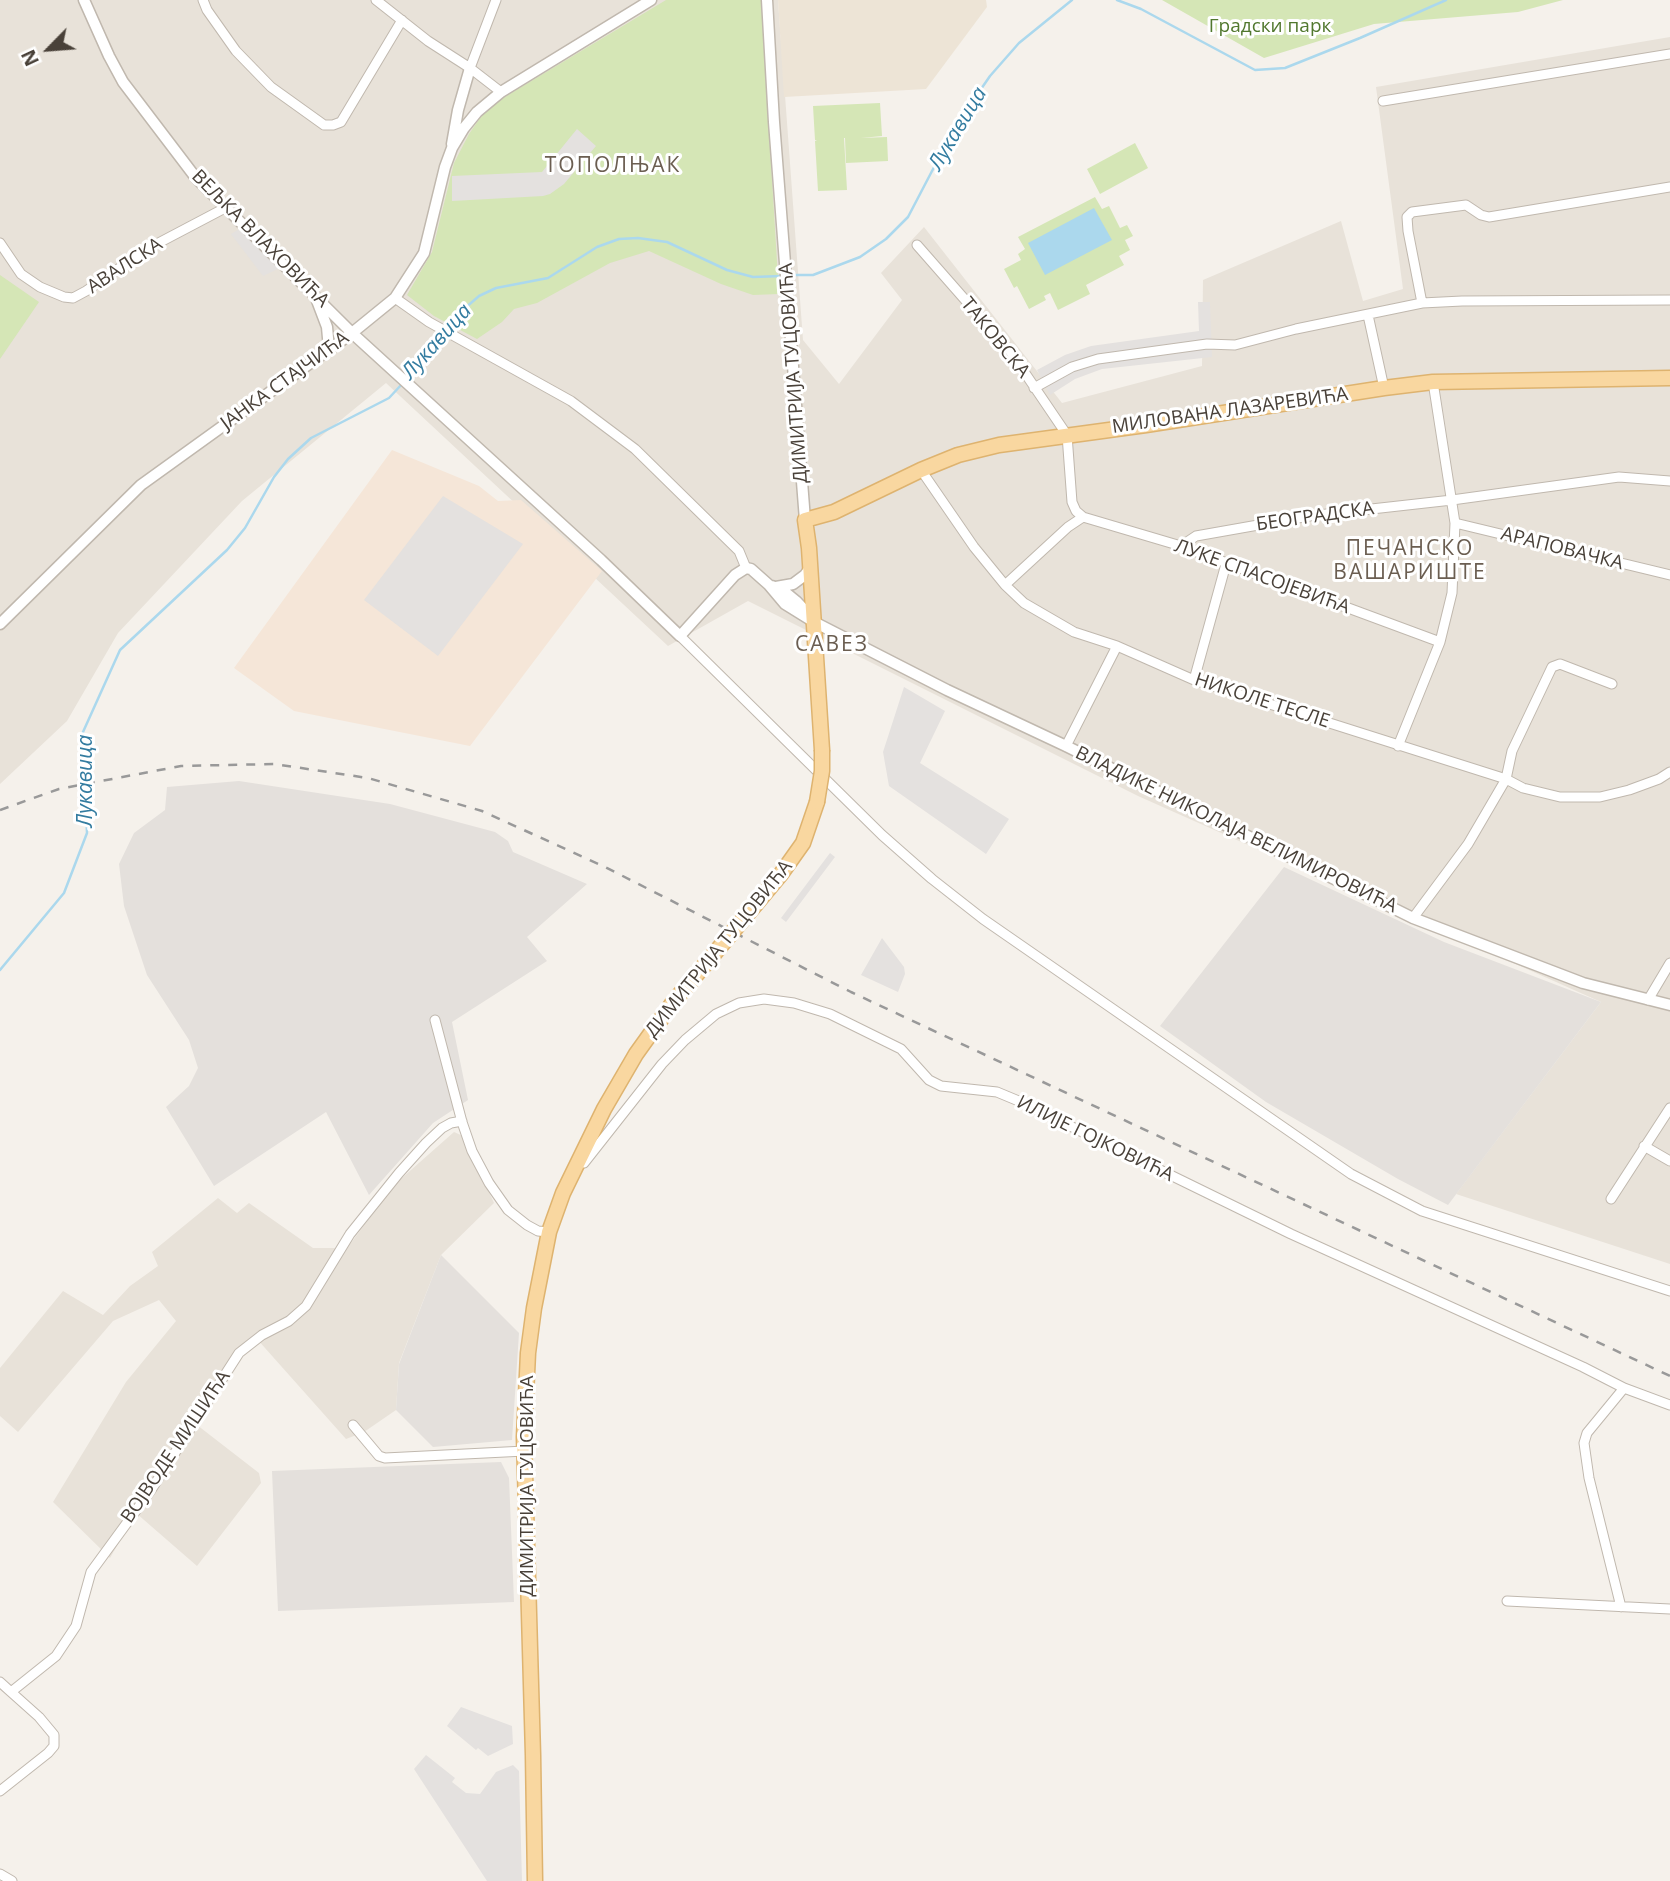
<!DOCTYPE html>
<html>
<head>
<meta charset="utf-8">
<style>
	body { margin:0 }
	#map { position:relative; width:1670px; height:1881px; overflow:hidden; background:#f5f1eb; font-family:"Open Sans",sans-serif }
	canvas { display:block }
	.north { position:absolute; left:14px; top:14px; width:70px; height:70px; -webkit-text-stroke:5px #fff; paint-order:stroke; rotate:245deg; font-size:19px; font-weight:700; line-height:28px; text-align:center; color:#494139 }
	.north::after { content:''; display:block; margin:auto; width:24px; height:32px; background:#494139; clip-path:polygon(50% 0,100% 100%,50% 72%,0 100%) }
</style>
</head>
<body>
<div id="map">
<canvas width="1670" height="1881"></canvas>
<div class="north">N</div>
</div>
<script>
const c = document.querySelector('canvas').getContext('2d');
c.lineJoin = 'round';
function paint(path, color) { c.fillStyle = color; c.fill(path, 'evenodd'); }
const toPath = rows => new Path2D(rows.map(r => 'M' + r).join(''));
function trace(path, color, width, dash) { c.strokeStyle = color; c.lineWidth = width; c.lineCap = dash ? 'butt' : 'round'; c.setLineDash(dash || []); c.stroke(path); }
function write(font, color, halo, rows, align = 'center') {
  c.font = font + ' "Open Sans",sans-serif'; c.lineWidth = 6; c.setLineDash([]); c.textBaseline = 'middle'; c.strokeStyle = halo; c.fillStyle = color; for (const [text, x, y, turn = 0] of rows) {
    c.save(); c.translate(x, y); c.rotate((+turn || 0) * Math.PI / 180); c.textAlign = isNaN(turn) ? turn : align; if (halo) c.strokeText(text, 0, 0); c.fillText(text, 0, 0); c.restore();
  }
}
const residential = toPath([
	[0,0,778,0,803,340,839,384,902,300,881,273,924,227,1062,403,1202,366,1203,280,1341,221,1363,301,1403,289,1376,87,1670,37,1670,1264,1456,1194,1601,1002,1138,796,748,601,668,646,386,383,242,501,118,633,67,721,0,784],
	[454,1132,463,1136,494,1203,441,1255,399,1363,396,1410,364,1432,346,1439,257,1339,241,1357,197,1425,259,1473,261,1483,197,1566,136,1513,110,1558,53,1502,126,1382,176,1321,159,1300,113,1321,18,1432,0,1416,0,1368,63,1291,103,1315,130,1286,158,1266,152,1252,218,1198,237,1213,249,1203,313,1248,334,1248,345,1251,394,1185]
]);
const commercial = toPath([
	[392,450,479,486,498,501,521,500,602,571,470,746,294,711,234,668]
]);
const industrial = toPath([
	[239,781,390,804,495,832,508,841,513,852,587,884,527,937,547,961,452,1022,468,1100,433,1123,369,1195,326,1112,214,1186,166,1107,189,1086,198,1068,189,1040,147,975,124,906,119,864,134,833,165,810,167,787],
	[1284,867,1444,942,1601,1002,1448,1205,1398,1179,1266,1102,1160,1026],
	[441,1255,519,1333,512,1440,433,1447,396,1410,399,1364],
	[501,1462,509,1478,514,1602,278,1611,272,1471]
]);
const education = toPath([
	[778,0,986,0,987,7,926,89,784,97]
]);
const green = toPath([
	[666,0,761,0,779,294,753,295,721,284,649,251,610,263,537,303,514,309,502,322,477,339,434,316,407,295,432,252,454,163,469,134,480,118,493,104],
	[1162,0,1563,0,1518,12,1374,24,1264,58],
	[880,103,882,136,861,138,887,137,888,161,846,163,845,138,844,138,847,190,818,191,815,141,817,140,815,140,813,106],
	[1135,143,1148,168,1100,194,1087,169],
	[1095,197,1102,209,1109,206,1120,228,1127,225,1133,236,1125,240,1130,250,1119,256,1124,265,1086,285,1090,294,1058,310,1050,293,1044,296,1046,300,1029,309,1017,286,1014,288,1004,269,1021,260,1018,254,1025,249,1018,237],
	[0,275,39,302,0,359]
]);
const parking = toPath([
	[577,129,596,146,564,184,550,194,543,196,452,201,452,176,542,172],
	[241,228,282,267,263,276,231,234],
	[1198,302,1210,302,1212,357,1102,369,1075,379,1050,395,1037,370,1065,355,1091,346,1199,331],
	[443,496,523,544,438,656,364,600],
	[904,687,945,711,920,763,1009,819,986,854,889,786,883,752],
	[830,853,835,857,786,922,781,918],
	[882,938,904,967,905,974,898,992,861,975],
	[461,1707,512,1726,513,1744,488,1756,478,1748,476,1750,447,1726],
	[426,1755,455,1778,452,1782,466,1793,480,1794,496,1772,513,1765,519,1771,522,1881,487,1881,414,1769]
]);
const water = toPath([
	[1094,208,1112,240,1045,275,1028,243]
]);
const stream = toPath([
	[1117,0,1141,9,1255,70,1285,68,1360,38,1446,0],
	[788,275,813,275,860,257,886,239,908,217,955,127,990,76,1019,43,1072,0],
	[406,379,425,358,456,316,479,296,496,288,548,278,597,247,619,239,638,238,667,242,727,270,753,277,782,276],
	[0,970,64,893,87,833,83,732,120,650,227,550,245,528,274,477,288,459,311,438,389,398,402,384]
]);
const minor = toPath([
	[203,0,207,10,236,51,271,87,324,125,333,125,341,122,402,20],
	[376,0,428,41,470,68,501,92],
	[470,68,496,0],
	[1383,101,1670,54],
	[0,243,21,274,40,287,64,297,73,298,86,291,149,248,225,208],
	[917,245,1010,351,1067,435,1072,502,1076,511,1083,517,1068,527,1005,585],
	[395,298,429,322,571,401,635,449,739,551,746,568],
	[1422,303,1408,231,1407,217,1412,212,1466,205,1481,215,1489,217,1670,187],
	[1368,315,1384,388],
	[1034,388,1072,367,1098,359,1207,344,1235,345,1296,329,1422,303,1462,301,1670,300],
	[921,470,974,547,1005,585,1024,603,1074,632,1117,646,1194,680,1506,779,1523,788,1560,797,1600,797,1629,790,1659,779,1670,772],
	[1083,517,1181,546,1440,642],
	[1455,523,1670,575],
	[1181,546,1196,536,1309,516,1452,500,1619,477,1670,481],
	[680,636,882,835,932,879,983,919,1351,1174,1422,1211,1670,1291],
	[1194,680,1226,564],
	[1066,746,1117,646],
	[1398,746,1440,642,1452,593,1455,523,1433,382],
	[1413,918,1468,844,1506,779,1512,751,1552,667,1560,664,1612,684],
	[1648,1000,1670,963],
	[435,1020,462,1122,472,1151,489,1183,508,1210,527,1225,538,1231,549,1232],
	[1644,1146,1670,1161],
	[584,1163,662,1064,685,1040,716,1014,739,1003,764,999,794,1003,830,1014,901,1049,929,1080,941,1086,997,1092,1021,1102,1291,1234,1583,1367,1624,1388,1670,1405],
	[1611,1199,1670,1108],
	[353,1425,379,1456,385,1458,525,1451],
	[1507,1601,1670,1609],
	[1621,1607,1589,1478,1584,1443,1587,1433,1624,1388],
	[0,1682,11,1692],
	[0,1791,48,1753,54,1746,54,1735,39,1717,11,1692,56,1656,76,1626,91,1572,151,1490,239,1353,262,1335,289,1321,306,1306,350,1234,399,1173,426,1143,442,1128,451,1123,462,1121],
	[0,1874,12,1881]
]);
const tertiary = toPath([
	[84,0,109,56,123,82,196,178,352,333,601,560,680,636,735,575,746,568,751,569,769,585,785,604,814,622,947,690,1066,746,1413,918,1583,983,1670,1005],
	[767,0,774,122,805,520],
	[452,144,458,110,470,68],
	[316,298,327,327,329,349],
	[772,586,785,592,796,601,813,619],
	[776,587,793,584,805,575,810,568],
	[0,624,141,485,352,333,395,298,424,253,445,167,452,148,464,128,477,112,501,92,651,0]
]);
const primary = toPath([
	[822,750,809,548,805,520,834,512,921,470,958,455,999,445,1146,425,1384,388,1433,382,1670,378],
	[756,904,781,874,803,843,817,802],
	[535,1881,533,1755,524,1437,528,1353,534,1308,549,1232,563,1193,604,1109,636,1054,674,1001,714,954]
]);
const rail = toPath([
	[0,810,59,789,181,766,274,764,368,778,482,811,605,867,851,992,1670,1376]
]);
const primaryBridge = toPath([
	[817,802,822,771,822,750],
	[714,954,756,904]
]);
const parkNames = [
	["Градски парк",1270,27]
];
const streetNames = [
	["ВЕЉКА ВЛАХОВИЋА",260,239,45],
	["АВАЛСКА",125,266,-33],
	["ТАКОВСКА",995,338,51],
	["ДИМИТРИЈА ТУЦОВИЋА",794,373,-94],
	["ЈАНКА СТАЈЧИЋА",285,381,-36],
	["МИЛОВАНА ЛАЗАРЕВИЋА",1230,411,-8],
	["БЕОГРАДСКА",1315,517,-8],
	["АРАПОВАЧКА",1562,549,14],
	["ЛУКЕ СПАСОЈЕВИЋА",1262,577,20],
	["НИКОЛЕ ТЕСЛЕ",1262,701,18],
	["ВЛАДИКЕ НИКОЛАЈА ВЕЛИМИРОВИЋА",1236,830,26],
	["ДИМИТРИЈА ТУЦОВИЋА",719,949,-51],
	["ИЛИЈЕ ГОЈКОВИЋА",1095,1139,26],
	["ВОЈВОДЕ МИШИЋА",176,1447,-56],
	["ДИМИТРИЈА ТУЦОВИЋА",528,1486,-90]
];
const waterNames = [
	["Лукавица",958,129,-59],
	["Лукавица",437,342,-48],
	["Лукавица",86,781,-90]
];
const neighbourhoodNames = [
	["ТОПОЛЊАК",613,166],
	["ПЕЧАНСКО",1410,549],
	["ВАШАРИШТЕ",1410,573],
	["САВЕЗ",832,645]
];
paint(residential, '#e8e2d9');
paint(commercial, '#f5e6d8');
paint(industrial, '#e4e0dc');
paint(education, '#ede4d6');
paint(green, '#d5e6b6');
paint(parking, '#e4e1df');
paint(water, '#abd8ed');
trace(stream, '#abd8ed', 2.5);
trace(minor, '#c0b8ae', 11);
trace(tertiary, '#c0b8ae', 13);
trace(primary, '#deb36f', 17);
trace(minor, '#fff', 9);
trace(tertiary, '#fff', 10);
trace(primary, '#f9d7a0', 14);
trace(rail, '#999', 2.5, [9, 9]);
trace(primaryBridge, '#deb36f', 17, []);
trace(primaryBridge, '#f9d7a0', 14);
write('19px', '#51782e', '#fff', parkNames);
write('19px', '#494139', '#fff', streetNames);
write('italic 21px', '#337ca0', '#fff', waterNames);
c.letterSpacing = '2px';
write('21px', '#6b5e51', '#fff', neighbourhoodNames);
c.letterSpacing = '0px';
</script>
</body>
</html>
